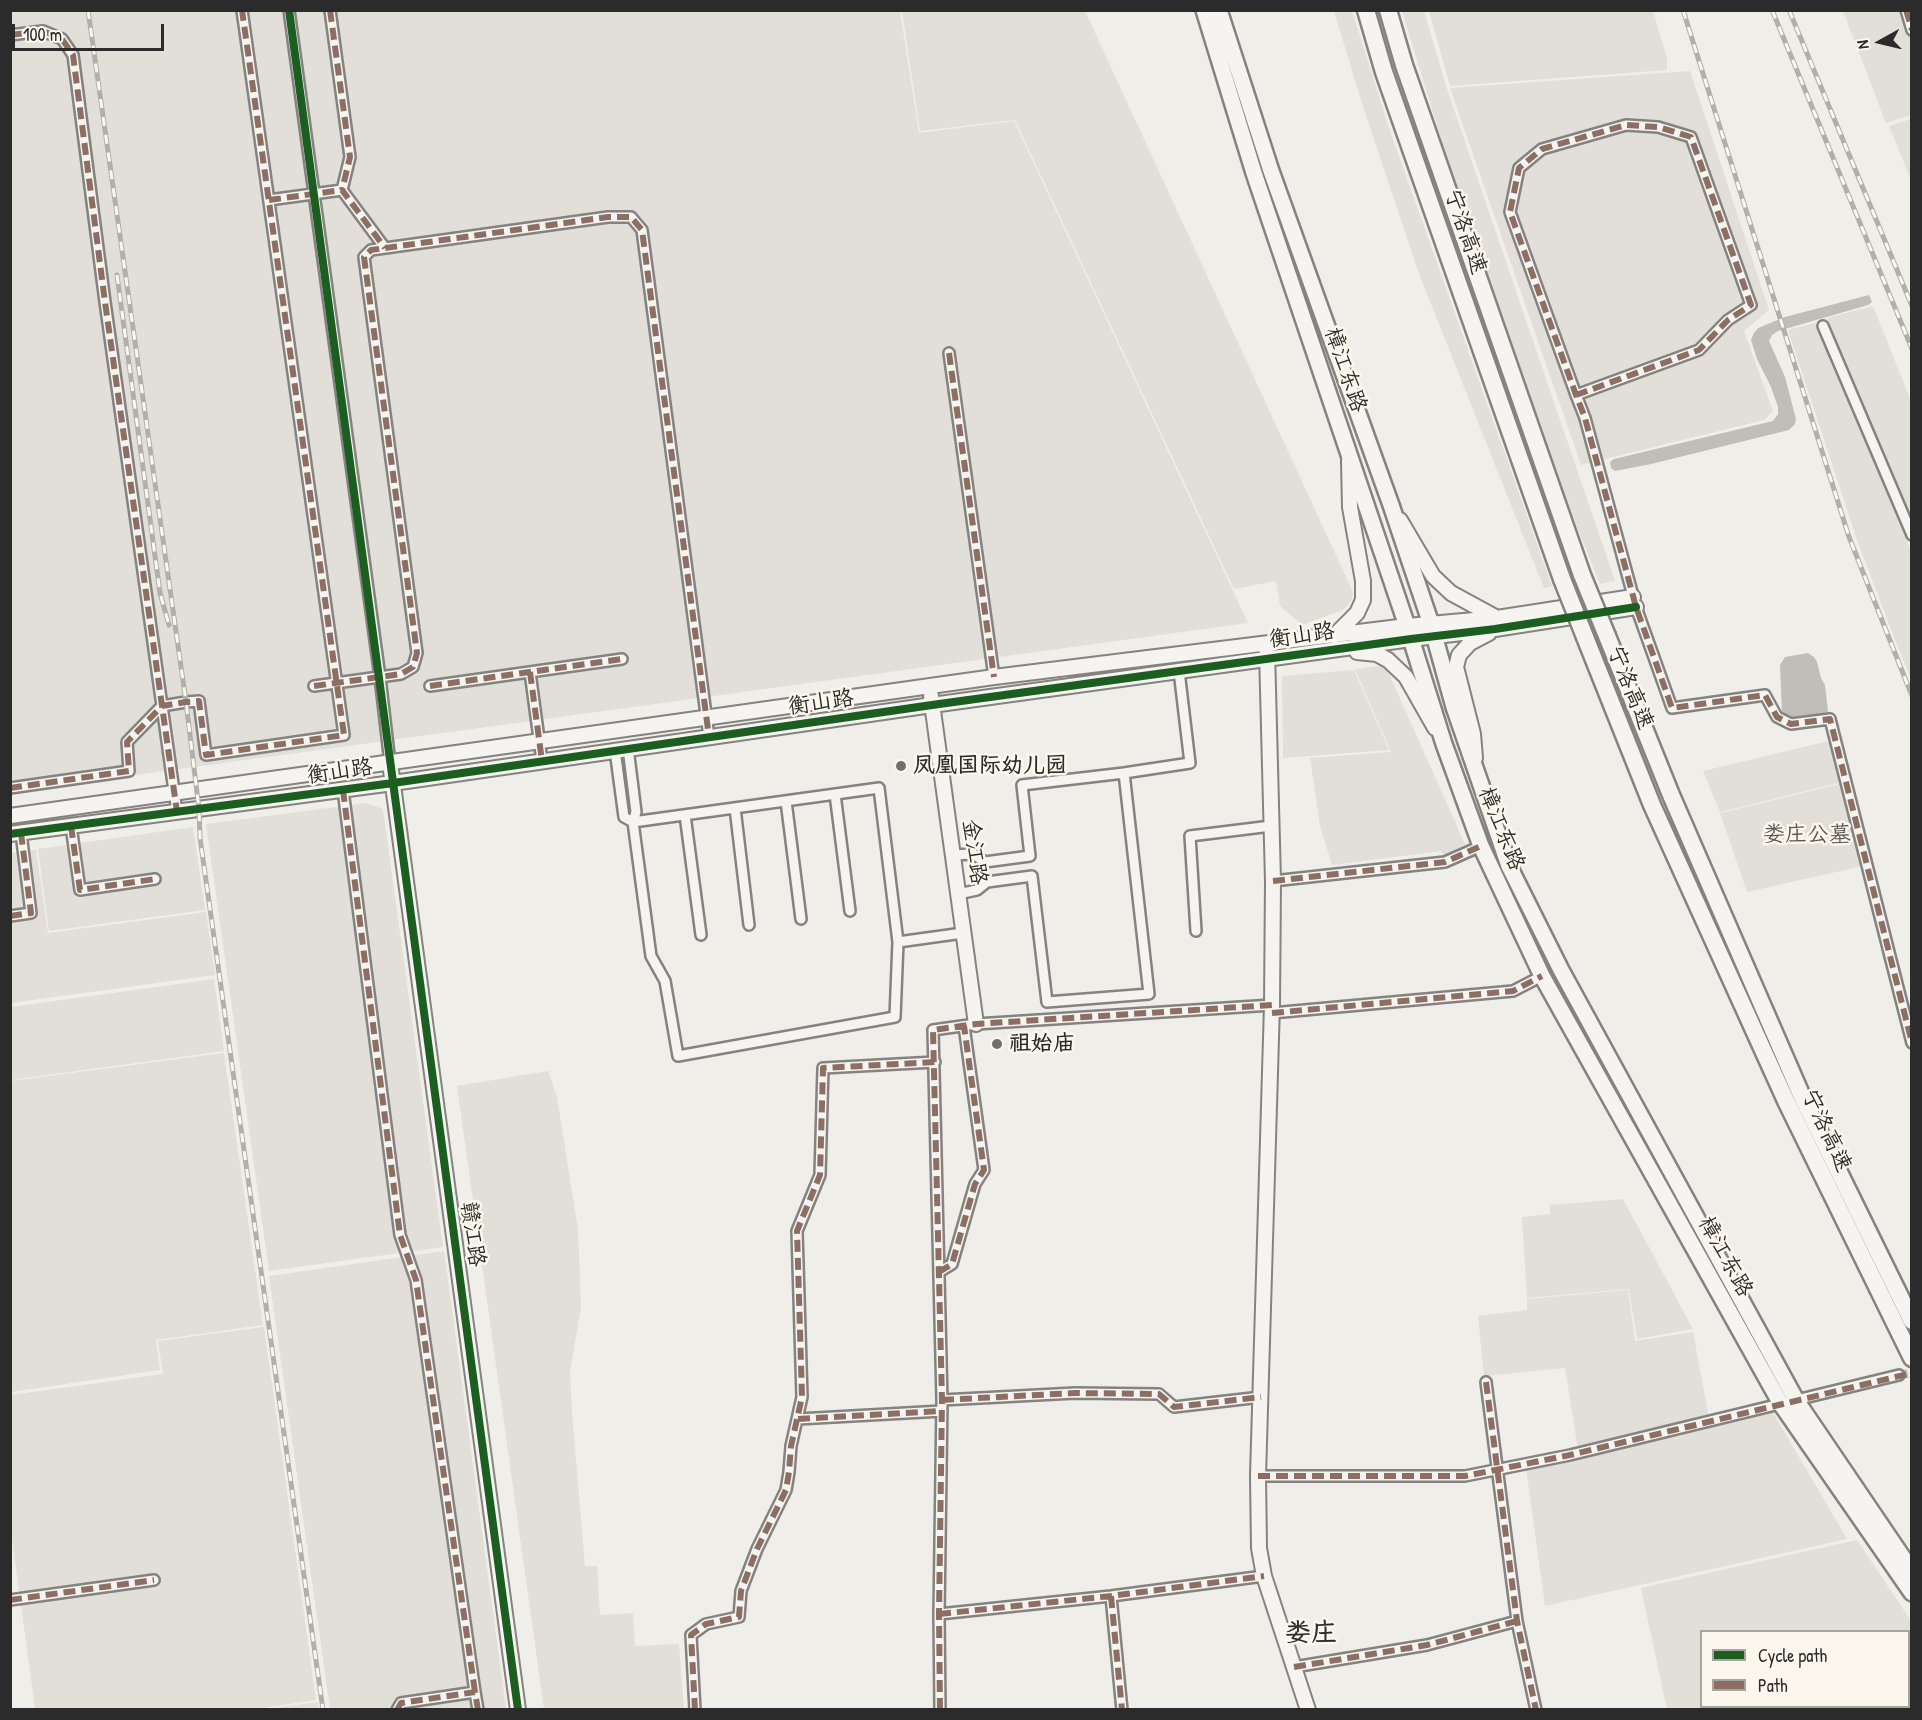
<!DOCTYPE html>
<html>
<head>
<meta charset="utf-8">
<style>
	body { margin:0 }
	#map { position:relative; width:1922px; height:1720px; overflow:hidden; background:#f0eee8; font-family:"Patrick Hand",sans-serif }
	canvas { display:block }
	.frame { position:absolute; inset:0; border:12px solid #2b2b2b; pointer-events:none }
	.legend { position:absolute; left:1700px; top:1630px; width:210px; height:78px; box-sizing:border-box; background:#fbf7ec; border:2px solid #a8a59f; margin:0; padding:8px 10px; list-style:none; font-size:18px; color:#2b2b2b }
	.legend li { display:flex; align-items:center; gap:12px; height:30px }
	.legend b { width:30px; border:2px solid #a8a59f }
	.north { position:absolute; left:1850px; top:12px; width:60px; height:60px; -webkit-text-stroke:4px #fbf7ec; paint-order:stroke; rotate:262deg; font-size:16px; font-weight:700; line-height:24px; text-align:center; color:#2b2b2b }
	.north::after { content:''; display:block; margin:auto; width:21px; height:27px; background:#2b2b2b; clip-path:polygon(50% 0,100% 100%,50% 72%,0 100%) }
	.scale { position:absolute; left:12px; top:24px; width:152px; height:27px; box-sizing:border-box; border:3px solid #2b2b2b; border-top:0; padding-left:8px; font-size:18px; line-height:21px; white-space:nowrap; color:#2b2b2b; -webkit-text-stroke:4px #fbf7ec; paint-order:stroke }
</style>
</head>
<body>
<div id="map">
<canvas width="1922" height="1720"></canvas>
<div class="frame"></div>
<ul class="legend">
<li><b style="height:8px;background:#1b5e20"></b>Cycle path</li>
<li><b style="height:8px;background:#8d6e63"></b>Path</li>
</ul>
<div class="north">N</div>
<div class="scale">100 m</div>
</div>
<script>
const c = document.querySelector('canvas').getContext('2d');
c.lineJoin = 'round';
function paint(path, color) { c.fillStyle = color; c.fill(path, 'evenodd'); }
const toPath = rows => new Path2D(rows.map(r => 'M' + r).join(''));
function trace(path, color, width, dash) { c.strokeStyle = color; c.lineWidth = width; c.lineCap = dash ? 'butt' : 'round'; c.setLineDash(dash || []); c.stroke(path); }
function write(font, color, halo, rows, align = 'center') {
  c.font = font + ' "Patrick Hand","LXGW WenKai TC",sans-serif'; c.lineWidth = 5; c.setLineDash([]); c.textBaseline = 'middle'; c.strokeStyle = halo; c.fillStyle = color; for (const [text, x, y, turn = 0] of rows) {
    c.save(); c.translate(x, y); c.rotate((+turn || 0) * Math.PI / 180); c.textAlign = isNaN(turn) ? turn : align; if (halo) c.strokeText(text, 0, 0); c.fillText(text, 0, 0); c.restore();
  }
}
const built = toPath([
	[10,11,900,11,919,133,1014,121,1248,623,11,792],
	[902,11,1085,11,1353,592,1352,600,1343,610,1302,625,1280,606,1276,581,1234,589,1015,120,920,131],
	[1334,11,1352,11,1390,131,1552,586,1544,588,1419,274,1364,110],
	[1402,11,1424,11,1446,86,1615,581,1600,584,1561,487,1457,191],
	[1429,11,1653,11,1667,58,1667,70,1450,86],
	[1843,11,1911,11,1911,115,1886,123],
	[1690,71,1769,310,1744,331,1773,411,1764,420,1581,465,1450,88],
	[1911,119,1912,119,1911,180,1889,126],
	[1873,306,1911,401,1911,524,1827,318],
	[1815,323,1911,551,1911,678,1895,640,1856,537,1788,330],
	[1385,665,1465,844,1444,856,1441,851,1332,865,1320,826,1310,758,1391,752,1355,669],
	[1354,670,1389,750,1283,758,1282,676],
	[1833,740,1843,782,1720,812,1703,771],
	[1844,783,1863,866,1747,892,1720,813],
	[366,803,383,809,443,1247,269,1271,206,824],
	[193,827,205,910,49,931,38,849],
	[36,850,48,933,206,912,215,975,11,1003,10,853],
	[214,979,224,1051,11,1080,11,1007],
	[224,1053,263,1325,156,1340,160,1370,11,1392,11,1081],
	[548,1071,557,1097,578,1230,581,1307,570,1372,572,1413,585,1566,597,1566,600,1615,633,1613,635,1646,679,1644,684,1709,544,1709,457,1086],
	[1623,1199,1693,1329,1637,1339,1629,1289,1527,1298,1522,1217,1550,1214,1550,1205],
	[444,1251,506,1709,330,1709,269,1276],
	[1628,1290,1635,1341,1693,1332,1709,1418,1578,1450,1565,1368,1484,1376,1478,1316,1527,1310,1527,1299],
	[264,1327,316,1700,250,1710,35,1709,11,1530,10,1395,163,1374,158,1341],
	[1771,1409,1847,1539,1545,1606,1526,1468],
	[1857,1540,1911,1621,1911,1709,1667,1709,1641,1588],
	[1702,1632,1908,1632,1908,1706,1702,1706],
	[318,1702,319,1709,267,1709]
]);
const water = toPath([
	[1869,295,1872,302,1868,305,1778,331,1772,335,1769,341,1785,377,1796,419,1795,424,1789,430,1651,464,1615,471,1611,468,1610,462,1614,459,1773,421,1778,414,1778,407,1771,387,1757,359,1751,340,1754,333,1758,328,1785,317],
	[1808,653,1814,657,1817,662,1821,678,1825,685,1828,711,1824,716,1790,720,1782,714,1780,665,1785,657]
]);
const streetTunnel = toPath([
	[1899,1375,1912,1373]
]);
const street = toPath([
	[289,10,380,677,390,763],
	[330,10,350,157,342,190],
	[1906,10,1912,30],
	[10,35,43,31,62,39,73,55,105,302,177,812],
	[269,200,342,190,385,248],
	[1823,326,1912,535],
	[949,353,994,677],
	[1576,395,1699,350,1728,320,1751,305,1691,137,1658,127,1626,125,1542,149,1519,168,1510,212,1576,395,1585,418,1636,607,1672,708,1765,695,1777,717,1791,724,1830,719,1912,1043],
	[530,672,542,761],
	[314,686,401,674,413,667,417,653,364,257,371,250,608,217,631,217,642,230,709,737],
	[430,686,622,659],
	[615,750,624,817,633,822,636,812,628,748],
	[1124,773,1190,763,1179,671],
	[10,788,129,771,127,742,162,706,186,702,199,701,206,755,344,735,242,10],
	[343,790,400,1235,416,1280,475,1692],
	[835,794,850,911],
	[786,801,801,919],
	[735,808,749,925],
	[685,815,701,935],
	[71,826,80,890,155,879],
	[953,855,973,854,985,862,1030,856,1022,785,1124,773,1149,994,1047,1002,1032,876,987,882,977,890,958,894],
	[1273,881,1445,862,1481,846],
	[10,916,31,913,21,833],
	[1196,931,1190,836,1271,826],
	[898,942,895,1017,678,1056,665,981,651,956,633,822,879,788,898,942,963,933],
	[1272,1013,1513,991,1542,976],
	[939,1272,952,1264,975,1184,984,1170,964,1026],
	[1486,1382,1517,1621,1536,1710],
	[942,1400,1075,1393,1159,1394,1174,1407,1261,1397],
	[798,1419,942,1411],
	[1258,1476,1465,1476,1570,1455,1899,1375],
	[1111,1596,1122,1710],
	[10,1600,154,1580],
	[939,1614,1111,1596,1264,1576],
	[1294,1667,1427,1645,1517,1621],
	[397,1710,401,1703,475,1692,478,1710],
	[695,1710,691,1635,706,1624,739,1617,741,1591,757,1549,786,1490,789,1472,791,1446,802,1397,797,1231,820,1175,823,1068,935,1062],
	[940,1710,939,1614,942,1400,933,1030,976,1024,1272,1005]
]);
const secondary = toPath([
	[1400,520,1433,576,1451,593,1497,618],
	[1334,636,1357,613,1363,600,1363,581,1350,507,1349,461],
	[1267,651,1273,881,1272,1005,1258,1476,1259,1548,1264,1576,1308,1710],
	[1357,652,1377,654,1388,660,1406,677,1435,728],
	[931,696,976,1024],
	[1475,758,1473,734,1456,667,1459,655,1470,643,1489,633],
	[390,763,518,1710],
	[10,816,994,677,1407,626,1497,618,1633,597],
	[10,834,393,783,932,705,1411,639,1495,629,1636,607]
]);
const primary = toPath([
	[1204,10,1254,173,1407,626,1444,744,1481,846,1542,976,1781,1404,1912,1593],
	[1219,10,1271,171,1391,505,1431,624,1454,707,1509,866,1561,970,1796,1400,1912,1571]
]);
const highway = toPath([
	[1366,10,1384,72,1562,579],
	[1388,10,1404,65,1582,575],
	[1607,636,1671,795,1803,1099,1912,1321],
	[1585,637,1652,805,1787,1103,1912,1358]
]);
const rail = toPath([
	[88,10,186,702,199,809,200,838,323,1710],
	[1683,10,1849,537,1912,696],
	[1772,10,1912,349],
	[1789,10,1912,306],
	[117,275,160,593,169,625]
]);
const highwayBridge = toPath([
	[1582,575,1607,636],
	[1562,579,1585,637]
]);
const quiet = toPath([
	[330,10,350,157,342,190],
	[1906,10,1912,30],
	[10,35,43,31,62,39,73,55,105,302,177,812],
	[269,200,342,190,385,248],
	[949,353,994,677],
	[1576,395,1699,350,1728,320,1751,305,1691,137,1658,127,1626,125,1542,149,1519,168,1510,212,1576,395,1585,418,1636,607,1672,708,1765,695,1777,717,1791,724,1830,719,1912,1043],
	[530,672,542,761],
	[314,686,401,674,413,667,417,653,364,257,371,250,608,217,631,217,642,230,709,737],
	[430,686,622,659],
	[10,788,129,771,127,742,162,706,186,702,199,701,206,755,344,735,242,10],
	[343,790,400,1235,416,1280,475,1692],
	[71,826,80,890,155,879],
	[1273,881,1445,862,1481,846],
	[10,916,31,913,21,833],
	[1272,1013,1513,991,1542,976],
	[939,1272,952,1264,975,1184,984,1170,964,1026],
	[1486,1382,1517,1621,1536,1710],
	[942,1400,1075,1393,1159,1394,1174,1407,1261,1397],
	[798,1419,942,1411],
	[1258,1476,1465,1476,1570,1455,1912,1373],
	[1111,1596,1122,1710],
	[10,1600,154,1580],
	[939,1614,1111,1596,1264,1576],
	[1294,1667,1427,1645,1517,1621],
	[397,1710,401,1703,475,1692,478,1710],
	[695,1710,691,1635,706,1624,739,1617,741,1591,757,1549,786,1490,789,1472,791,1446,802,1397,797,1231,820,1175,823,1068,935,1062],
	[940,1710,939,1614,942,1400,933,1030,976,1024,1272,1005]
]);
const cycleway = toPath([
	[289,10,518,1710],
	[10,834,393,783,932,705,1411,639,1495,629,1636,607]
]);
const markers = [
	[901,766,6,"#706f6d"],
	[997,1044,6,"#706f6d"]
];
const streetNames = [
	["宁洛高速",1465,232,71],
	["樟江东路",1345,370,71],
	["衡山路",1302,636,-8],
	["宁洛高速",1630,688,68],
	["衡山路",821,703,-8],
	["衡山路",340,772,-8],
	["樟江东路",1501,829,68],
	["金江路",974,852,82],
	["宁洛高速",1826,1131,65],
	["赣江路",472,1234,82],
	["樟江东路",1725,1257,61]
];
const poiNames = [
	["凤凰国际幼儿园",913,766],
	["祖始庙",1009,1044]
];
const parkNames = [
	["娄庄公墓",1807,835]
];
const quarterNames = [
	["娄庄",1311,1634]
];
paint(built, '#e1dfd7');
paint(water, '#c0beb7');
trace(streetTunnel, '#c9c7c2', 9, [9, 4.5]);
trace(street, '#848380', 14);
trace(secondary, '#848380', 18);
trace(primary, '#848380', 20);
trace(highway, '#848380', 21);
trace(street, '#f5f4f0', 9);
trace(secondary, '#f5f4f0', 14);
trace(primary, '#f5f4f0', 15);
trace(highway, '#f5f4f0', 16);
trace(rail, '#b0afac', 5);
trace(rail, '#fbf7ec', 3, [9]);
trace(highwayBridge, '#848380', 21, []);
trace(highwayBridge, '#f5f4f0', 16);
trace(quiet, '#8d6e63', 6, [12, 6]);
trace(cycleway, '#1b5e20', 8);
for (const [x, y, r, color] of markers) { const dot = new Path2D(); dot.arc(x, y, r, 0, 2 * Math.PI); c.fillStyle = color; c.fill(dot); trace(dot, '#fbf7ec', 2); }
write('22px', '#2b2b2b', '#fbf7ec', streetNames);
write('bold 22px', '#2b2b2b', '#fbf7ec', poiNames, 'left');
write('22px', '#565552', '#fbf7ec', parkNames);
write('bold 26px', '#2b2b2b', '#fbf7ec', quarterNames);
</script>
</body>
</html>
